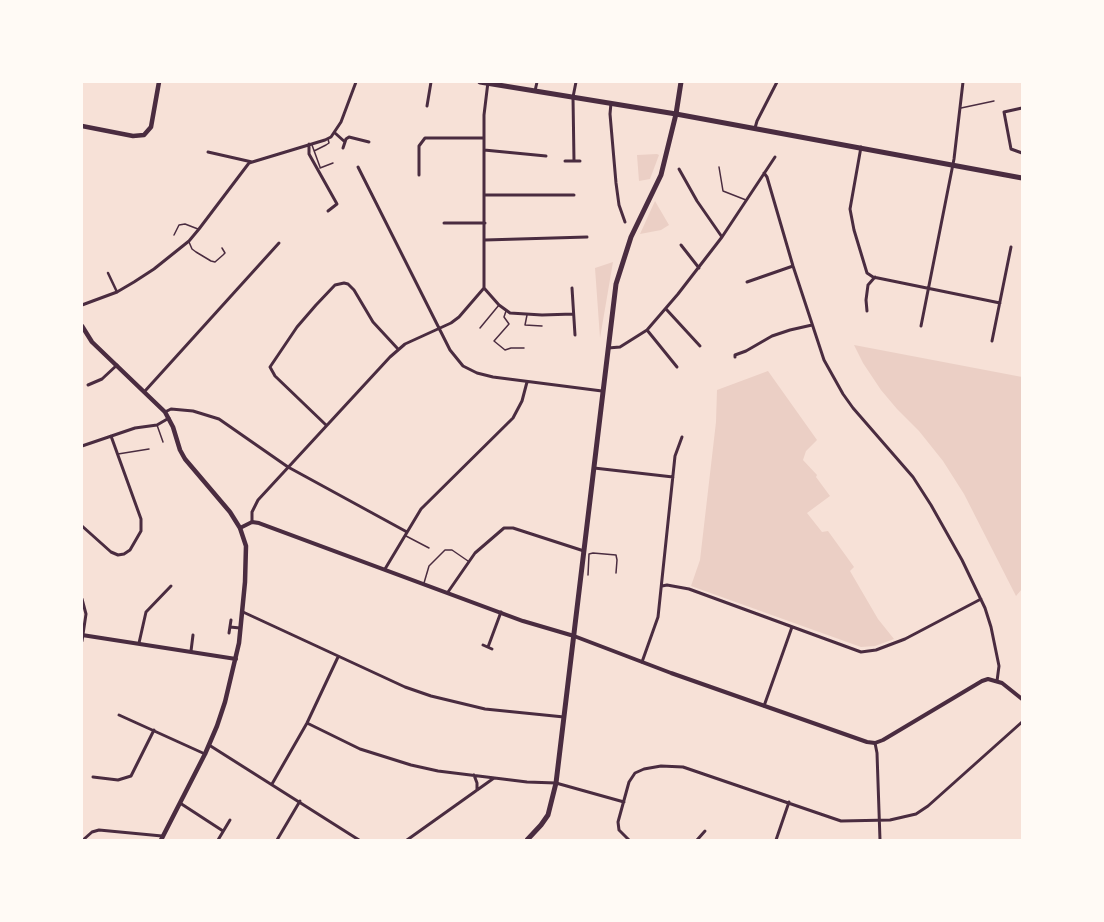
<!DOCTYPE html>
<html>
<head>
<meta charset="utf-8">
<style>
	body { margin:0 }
	#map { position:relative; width:1104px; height:922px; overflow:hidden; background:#f7e1d7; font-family:Cabin,sans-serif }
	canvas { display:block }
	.frame { position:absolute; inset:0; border:83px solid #fffaf5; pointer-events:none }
</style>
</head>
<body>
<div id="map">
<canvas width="1104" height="922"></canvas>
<div class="frame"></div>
</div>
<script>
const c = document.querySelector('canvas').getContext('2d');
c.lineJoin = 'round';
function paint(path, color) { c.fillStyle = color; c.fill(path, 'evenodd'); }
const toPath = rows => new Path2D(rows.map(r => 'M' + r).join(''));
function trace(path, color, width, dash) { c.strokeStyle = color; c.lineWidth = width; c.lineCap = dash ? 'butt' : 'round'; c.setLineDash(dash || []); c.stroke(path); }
const green = toPath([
	[657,154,659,155,650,179,639,181,637,155],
	[655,201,669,225,661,230,640,234],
	[613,262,600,338,595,268],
	[854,345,1022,377,1022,589,1016,596,964,494,943,461,919,431,897,409,881,390,863,363],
	[768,371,817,440,806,451,803,460,817,475,816,477,830,496,807,513,822,532,828,531,854,567,850,571,878,619,894,639,875,646,861,647,691,586,700,560,716,422,717,390]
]);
const service = toPath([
	[961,108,994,101],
	[312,145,320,167],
	[314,151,326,145,329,143,328,139],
	[719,167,723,191,746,200],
	[320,168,333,163],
	[174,235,179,225,185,224,198,229],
	[189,242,192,249,196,252,211,261,215,262,223,255,225,253,222,248],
	[506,311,504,317,509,324,494,341,505,350,511,348,524,348],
	[527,315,525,325,542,326],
	[480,328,499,305],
	[157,425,163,442],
	[118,454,149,449],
	[406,536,429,548],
	[588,575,589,554,593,553,616,555,617,560,616,573],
	[424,583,429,566,445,550,452,550,468,561]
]);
const pedestrian = toPath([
	[108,273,117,292]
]);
const minor = toPath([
	[535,91,537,82],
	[611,103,610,114,616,183,619,205,625,222],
	[427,106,431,82],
	[1022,108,1004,112,1011,149,1022,153],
	[755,128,757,121,777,82],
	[335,133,345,142],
	[309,144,309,154,337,204,328,211],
	[861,147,850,209,854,230,867,273,873,277,1000,303],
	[343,148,346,139,349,137,369,142],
	[484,150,546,156],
	[208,152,252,162],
	[565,161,580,161],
	[574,161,573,97,576,82],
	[358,167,450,350,463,366,477,373,493,377,602,391],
	[679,169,697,201,722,237],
	[764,173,767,177,793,266,824,360,843,394,853,408,913,477,931,505,962,560,985,608,991,627,999,666,997,681],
	[419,175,419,146,425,138,484,138],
	[485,195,574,195],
	[444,223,485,223],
	[485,240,587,237],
	[681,245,699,268],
	[747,282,793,266],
	[484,288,499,305,510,313,542,315,573,314],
	[572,288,575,335],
	[82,305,117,292,134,282,154,269,189,241,199,229,249,163,325,140,331,137,341,122,356,82],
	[666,309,700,346],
	[867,311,866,300,868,285,875,277],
	[921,326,954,159,963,82],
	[647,330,677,367],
	[992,341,1011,247],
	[608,348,620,347,647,330,678,294,722,237,775,157],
	[735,357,735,355,746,351,772,336,790,330,812,325],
	[88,385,102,379,117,365],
	[145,391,279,243],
	[165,412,171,409,193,411,219,419,288,467,407,532],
	[326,425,275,376,270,367,297,327,316,305,335,285,344,283,348,284,354,290,373,322,398,349],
	[82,446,135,428,157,425,169,418],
	[594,468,673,477],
	[252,522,252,512,258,500,390,357,405,344,451,323,459,317,484,288,484,115,488,82],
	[82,526,111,552,118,555,124,554,130,550,141,531,141,519,111,436],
	[385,569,421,509,513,418,522,401,527,382],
	[662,586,667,585,689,589,861,652,876,650,905,639,981,599],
	[448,592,475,553,504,528,513,528,584,551],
	[82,599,86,614,82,641],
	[243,612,405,687,431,696,485,709,564,717],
	[230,627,240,628],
	[229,633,231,620],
	[139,643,146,612,171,586],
	[483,645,492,649],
	[488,647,501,612],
	[191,651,193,635],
	[642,662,658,617,675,456,682,437],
	[764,706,792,627],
	[119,715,205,754],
	[307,723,360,749,411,765,438,771,527,782,556,783,624,802],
	[875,743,877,753,880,840],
	[209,745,359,840],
	[474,775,477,783,477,790],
	[93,777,118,780,131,776,154,730],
	[272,784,307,723,338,657],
	[180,803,223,831],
	[83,840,92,832,99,830,162,836],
	[218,840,230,820],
	[277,840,300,801],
	[407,840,494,778],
	[629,840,619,830,618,822,629,782,635,773,644,769,661,766,683,767,841,821,890,820,916,814,928,806,1022,722],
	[697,840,705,831],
	[776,840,789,802]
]);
const tertiary = toPath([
	[240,528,252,522,259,523,523,621,574,636,671,673,867,742,875,743,883,740,982,681,988,679,1002,683,1022,699],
	[82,635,236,659]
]);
const secondary = toPath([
	[82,126,133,136,144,135,151,127,159,82],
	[82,326,92,342,165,412,173,427,180,450,185,459,230,512,240,528,246,546,245,582,239,643,225,702,217,726,205,754,161,840]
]);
const primary = toPath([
	[527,840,541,825,548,815,556,783,616,284,631,237,661,175,676,114,681,82]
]);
const trunk = toPath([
	[480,82,676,114,1022,178]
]);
paint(green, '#ebcfc5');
trace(service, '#4a2c40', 1.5);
trace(pedestrian, '#4a2c40', 2.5);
trace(minor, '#4a2c40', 3);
trace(tertiary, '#4a2c40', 4);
trace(secondary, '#4a2c40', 4.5);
trace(primary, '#4a2c40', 5);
trace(trunk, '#4a2c40', 5);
</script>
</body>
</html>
